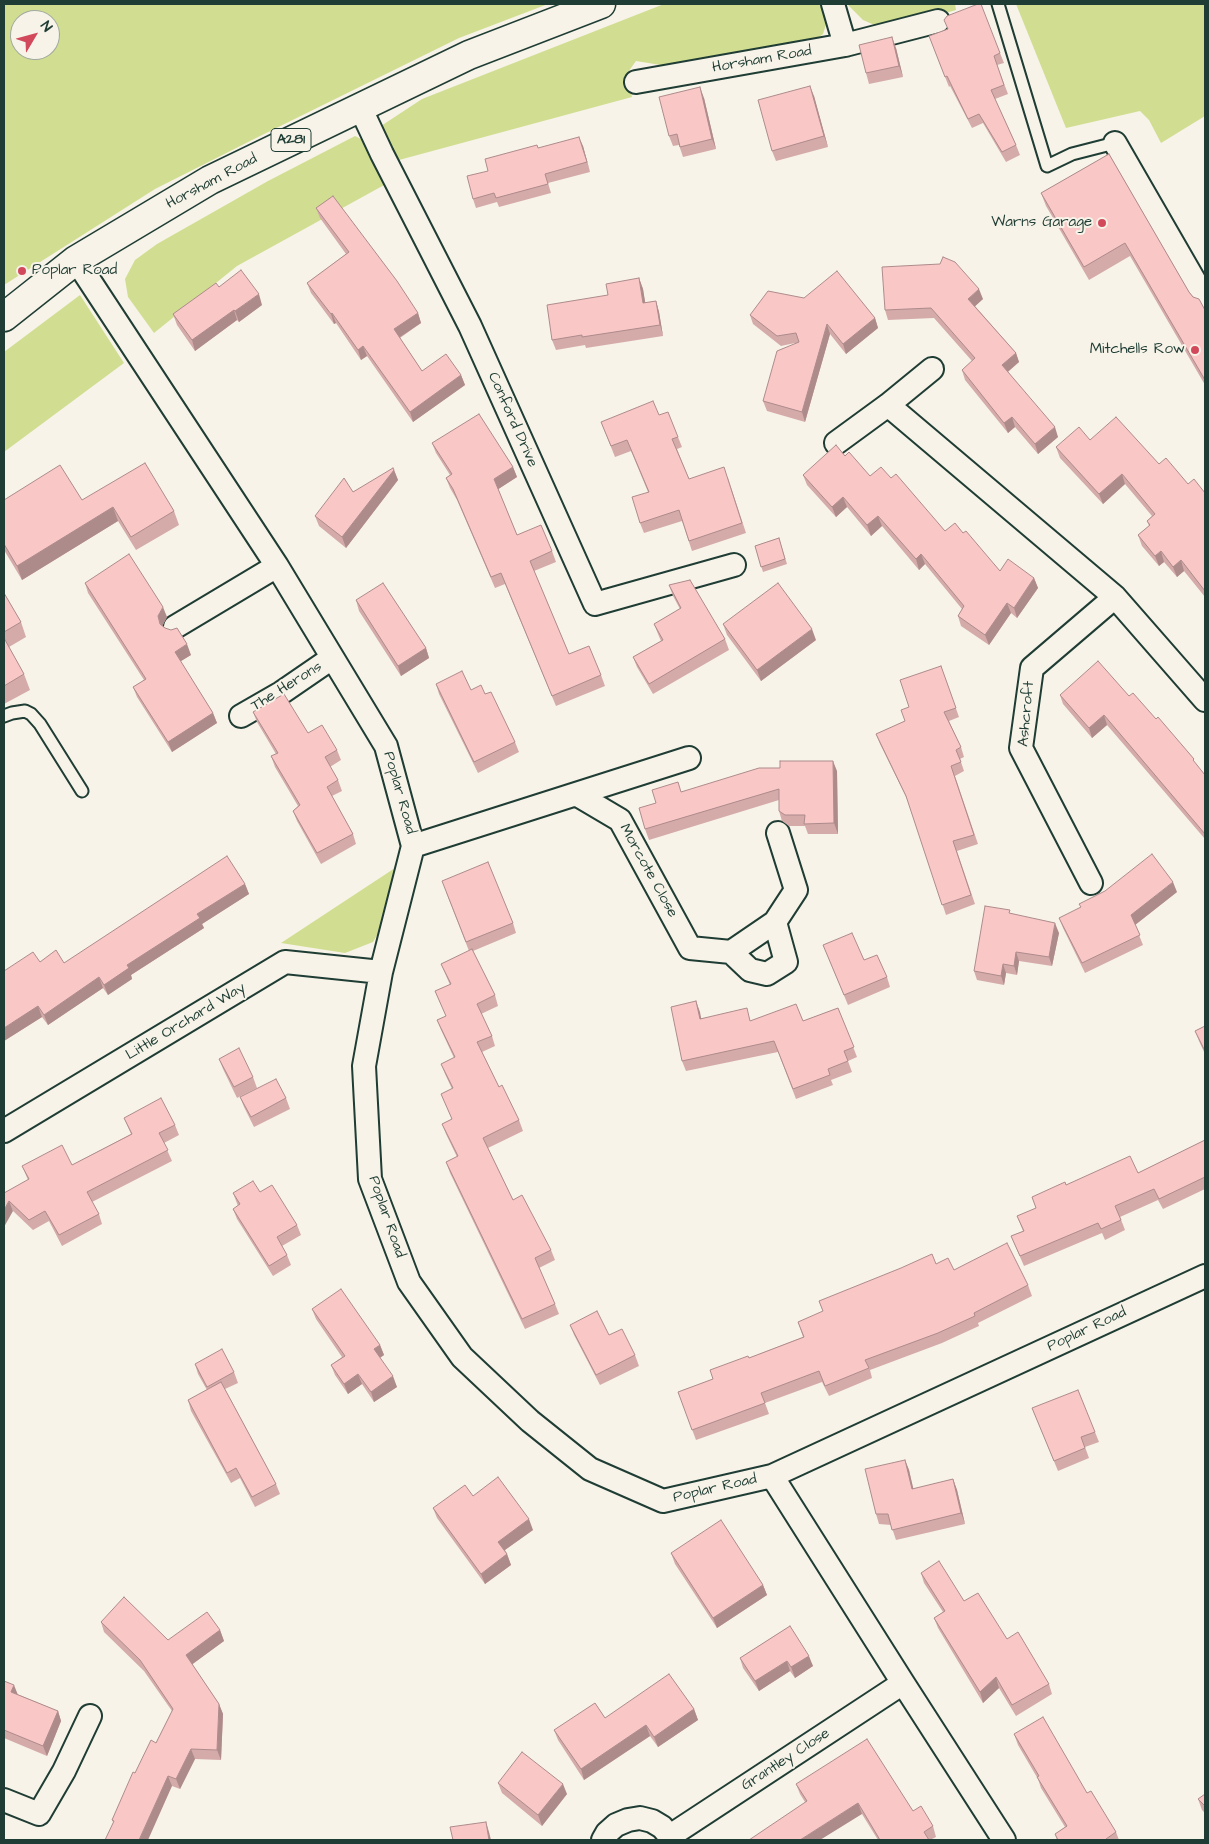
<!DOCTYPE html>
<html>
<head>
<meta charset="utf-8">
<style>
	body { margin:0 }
	#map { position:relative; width:1209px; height:1844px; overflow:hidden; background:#f7f3e8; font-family:"Architects Daughter",sans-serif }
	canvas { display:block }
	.frame { position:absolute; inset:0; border:5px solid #1f3d34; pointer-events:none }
	.north { position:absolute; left:10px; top:10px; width:50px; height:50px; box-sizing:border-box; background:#f7f3e8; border:1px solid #a1aaa0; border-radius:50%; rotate:53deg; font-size:14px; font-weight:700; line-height:20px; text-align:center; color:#1f3d34 }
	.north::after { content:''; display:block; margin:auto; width:18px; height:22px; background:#d1495b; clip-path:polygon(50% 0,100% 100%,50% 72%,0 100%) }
</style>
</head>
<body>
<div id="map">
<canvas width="1209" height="1844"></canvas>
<div class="frame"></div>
<div class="north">N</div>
</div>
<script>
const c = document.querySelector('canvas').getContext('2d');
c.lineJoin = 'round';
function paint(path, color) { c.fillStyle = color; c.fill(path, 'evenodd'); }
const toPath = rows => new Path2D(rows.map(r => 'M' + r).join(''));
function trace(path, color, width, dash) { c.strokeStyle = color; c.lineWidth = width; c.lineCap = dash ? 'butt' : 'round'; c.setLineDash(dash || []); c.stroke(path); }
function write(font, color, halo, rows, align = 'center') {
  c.font = font + ' "Architects Daughter",sans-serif'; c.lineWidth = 4; c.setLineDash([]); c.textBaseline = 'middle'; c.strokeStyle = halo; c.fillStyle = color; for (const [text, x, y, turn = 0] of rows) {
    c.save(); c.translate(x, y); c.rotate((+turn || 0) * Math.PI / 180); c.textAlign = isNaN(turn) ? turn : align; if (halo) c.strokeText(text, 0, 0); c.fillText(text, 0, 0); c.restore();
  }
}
const green = toPath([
	[4,4,548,4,459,38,256,138,155,189,4,285],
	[20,20,50,20,50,50,20,50],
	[664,4,821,4,827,21,823,34,814,41,673,67,636,61,626,75,632,97,399,160,381,126,422,99],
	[847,4,955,4,956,10,886,30,863,20],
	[1016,4,1205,4,1205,116,1161,143,1149,120,1140,111,1066,128],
	[355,136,365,141,386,184,237,266,154,333,128,297,125,279,135,260,157,244,268,181],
	[80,295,124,363,4,452,4,352],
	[395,868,382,927,373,942,345,953,281,943]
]);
const lane = toPath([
	[998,4,1047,166,1072,154,1115,143],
	[4,716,12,713,25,711,31,714,40,724,82,791]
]);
const street = toPath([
	[845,45,938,21],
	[636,82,845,45,833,4],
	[360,107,382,154,470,326,595,604,734,565],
	[1115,143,1205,299],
	[76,260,277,566,386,746,413,846,381,972,364,1066,370,1179,409,1282,462,1357,530,1421,590,1469,663,1501,772,1476,1205,1276],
	[888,405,1115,597,1205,700],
	[836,443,888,405,932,369],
	[175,627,277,566],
	[241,716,281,693,332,658],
	[576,794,689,758],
	[413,846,576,794,620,820,690,948,731,952,775,922,786,962,767,974,750,970,731,952],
	[1091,883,1021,748,1032,668,1115,597],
	[775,922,796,890,778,833],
	[4,1131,285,962,381,972],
	[772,1476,903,1683,1004,1840],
	[4,1800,39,1814,64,1771,90,1716],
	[670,1836,903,1683],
	[603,1840,607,1833,616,1825,628,1820,640,1818,652,1821,662,1827,673,1840]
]);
const primary = toPath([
	[4,317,76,260,210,180,469,55,601,4]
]);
const wall = toPath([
	[929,36,1000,53,1004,63,997,65,1008,94,995,99,1016,145,1020,155,1006,162,983,123,972,128,950,86,949,87],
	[896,48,903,77,869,84,866,73],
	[814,96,828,147,776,161,772,151],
	[704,98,716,149,683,157,679,145,673,146,669,136],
	[583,146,590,172,548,183,551,193,499,207,497,202,476,208,473,199,488,171,538,148],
	[1109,154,1189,292,1205,310,1205,385,1130,256,1089,280,1046,206,1041,193],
	[316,208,418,313,421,323,400,338,422,371,461,375,465,385,413,422,367,356,361,360,336,323,334,324,311,293,307,283,346,254,320,218],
	[639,278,643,289,645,303,656,301,659,312,663,336,586,348,585,345,556,350,552,340,608,295],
	[983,299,975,306,1016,353,1019,362,1008,372,1058,437,1038,454,1015,427,1008,433,965,380,962,370,972,361,934,318,888,320,885,310],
	[262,305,239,322,237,320,195,351,177,325,173,314],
	[750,315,875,318,878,328,846,354,830,334,805,422,767,411,763,401,795,343,781,346,753,324],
	[659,415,678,437,682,447,677,449,689,479,728,478,746,533,692,551,682,521,644,533,640,523,648,492,631,451,615,457,601,422],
	[1090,440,1159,464,1188,484,1205,493,1205,597,1184,571,1177,577,1164,562,1159,566,1142,546,1138,535,1149,526,1147,521,1152,516,1125,484,1103,504,1060,458,1056,447],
	[432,443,513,467,517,477,498,489,517,535,552,551,556,562,534,571,569,654,601,675,605,686,556,706,505,584,495,588,457,500,450,488,446,478,450,475,436,453],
	[845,456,870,476,891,478,945,531,963,533,1000,571,1034,578,1038,588,1017,618,1011,613,989,645,961,626,958,616,962,609,925,564,919,570,882,526,871,536,847,507,836,517,807,485,803,475],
	[394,470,398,480,346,548,319,526,315,516,353,492],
	[4,500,82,500,174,511,179,525,136,550,118,521,22,580,4,550],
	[779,538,787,564,763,572,755,546],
	[85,583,167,617,162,626,191,655,180,661,213,713,217,723,172,752,137,697,133,687,144,680,88,593],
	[669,585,725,639,729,650,653,694,637,667,633,657,661,641,658,634,654,624,680,609,673,596],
	[4,593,21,622,26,637,9,647,24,674,30,690,4,704],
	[356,600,426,648,429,658,401,676,359,611],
	[723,624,816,640,761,681,727,635],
	[941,666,959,717,949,721,961,747,964,757,960,759,964,771,955,776,978,844,957,851,975,904,946,915,909,803,880,744,876,734,905,721,909,707],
	[436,684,471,690,485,694,515,742,519,752,478,773,439,694],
	[1060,695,1129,696,1205,775,1205,839,1107,725,1092,738,1063,704],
	[253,712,308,733,337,750,341,760,330,767,338,780,342,791,332,796,353,834,356,844,321,864,297,821,293,811,298,806,275,767,271,756,276,754,257,722],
	[837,771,838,834,808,834,805,826,789,826,782,821,779,811,779,800,649,840,645,829,656,803,681,792],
	[245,884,249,894,202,924,204,928,131,975,132,979,108,995,103,988,48,1025,42,1017,4,1041,40,962,64,963],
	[446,892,513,923,516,933,473,951,495,995,498,1006,481,1014,492,1036,495,1046,482,1052,499,1087,519,1120,523,1131,488,1148,513,1200,551,1250,555,1260,539,1268,555,1304,559,1314,525,1329,450,1173,446,1162,457,1157,446,1134,442,1124,452,1119,441,1094,452,1089,445,1074,441,1064,454,1058,441,1030,437,1020,446,1016,435,991,450,985,441,964,469,951],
	[1177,892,1135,925,1143,945,1085,973,1063,928,1059,918,1081,908],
	[1011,913,1059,933,1052,966,1019,961,1017,975,1006,973,1004,985,977,980,974,971],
	[823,945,864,960,887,977,890,987,848,1005],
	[696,1001,701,1018,751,1021,803,1021,838,1008,857,1057,848,1061,852,1072,831,1080,833,1085,796,1099,778,1052,686,1071,682,1061],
	[1205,1026,1205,1054,1199,1041,1195,1031],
	[219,1059,253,1077,257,1088,237,1098,223,1069],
	[240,1097,286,1098,290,1109,254,1127,244,1107],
	[124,1118,175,1125,179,1135,164,1143,172,1161,92,1202,99,1214,102,1224,62,1246,49,1221,33,1230,13,1211,4,1193,28,1180,22,1166,72,1165,131,1134],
	[1205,1140,1205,1189,1163,1209,1158,1200,1120,1217,1125,1230,1105,1240,1102,1233,1024,1266,1011,1236,1023,1231,1017,1216,1036,1208,1032,1197,1066,1185,1138,1173],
	[260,1192,297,1225,301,1235,282,1246,287,1255,291,1265,273,1276,237,1219,233,1209,238,1206,233,1193],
	[936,1264,954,1270,1028,1285,1032,1296,978,1323,979,1326,942,1343,870,1370,872,1378,829,1396,822,1382,765,1403,769,1414,696,1440,678,1392,713,1379,749,1358,803,1337,798,1322,823,1312,819,1301],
	[312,1309,380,1345,384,1355,380,1358,397,1387,374,1402,362,1384,348,1394,335,1375,331,1365,342,1357,316,1319],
	[570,1325,609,1335,635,1355,639,1366,600,1385,574,1335],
	[195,1364,234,1372,238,1383,225,1389,276,1484,280,1494,255,1507,240,1478,231,1483,191,1411,188,1400,207,1390,198,1374],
	[1032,1408,1095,1432,1099,1442,1085,1447,1089,1458,1058,1471],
	[905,1460,909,1470,913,1489,953,1479,957,1490,965,1524,896,1540,891,1525,879,1524,876,1514],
	[473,1496,533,1530,505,1550,507,1554,511,1565,485,1584,437,1518,433,1508],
	[671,1553,763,1585,767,1595,717,1628,675,1564],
	[921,1573,964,1601,1007,1639,1049,1684,1052,1694,1016,1716,999,1688,983,1703,938,1628,934,1618,943,1612,924,1583],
	[101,1622,168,1640,220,1630,224,1641,192,1664,219,1704,223,1714,221,1760,195,1759,180,1789,172,1786,113,1822,112,1820,135,1773,156,1743,172,1711,144,1671,104,1632],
	[790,1626,813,1666,795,1678,790,1671,759,1691,743,1668,740,1658],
	[4,1681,17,1694,58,1711,61,1721,47,1756,4,1738],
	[694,1709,698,1720,658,1747,650,1736,584,1780,558,1740,554,1730,605,1718],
	[1014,1734,1087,1793,1116,1832,1119,1840,1057,1840,1055,1834,1065,1827,1041,1788,1038,1779,1018,1745],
	[498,1783,567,1794,542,1826,502,1793],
	[796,1784,913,1811,933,1826,936,1837,930,1840,878,1840,862,1814,805,1802,800,1794],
	[1205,1794,1205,1813,1202,1810,1198,1799]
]);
const shadedWall = toPath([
	[892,37,896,48,903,77,899,66],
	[810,86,814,96,828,147,824,136],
	[700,87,704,98,716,149,712,139],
	[579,137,583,146,590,172,587,162],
	[639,278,643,289,647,313,643,303],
	[979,289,983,299,972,309,968,299],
	[259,294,262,305,239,322,235,311],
	[656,301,659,312,663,336,660,325],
	[234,310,237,320,195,351,192,340],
	[332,313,336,323,334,324,331,314],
	[418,313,421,323,397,339,394,329],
	[875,318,878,328,846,354,843,344],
	[827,324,830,334,805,422,802,412],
	[363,346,367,356,361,360,358,350],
	[1016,353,1019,362,1005,374,1002,365],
	[461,375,465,385,413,422,410,412],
	[1012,417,1015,427,1008,433,1004,423],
	[1055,427,1058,437,1038,454,1035,444],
	[513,467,517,477,497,490,494,479],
	[394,470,398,480,346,548,342,537],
	[1122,474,1125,484,1103,504,1099,494],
	[843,497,847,507,836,517,832,507],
	[113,507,118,521,22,580,17,566],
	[878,516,882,526,871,536,867,525],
	[1161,551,1164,562,1159,566,1155,556],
	[921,554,925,564,919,570,916,559],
	[1181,560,1184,571,1177,577,1173,567],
	[1034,578,1038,588,1017,618,1014,608],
	[1007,603,1011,613,989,645,985,635],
	[163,607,167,617,162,627,164,634,158,616],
	[812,629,816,640,761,681,757,670],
	[187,644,191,655,178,663,175,652],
	[426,648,429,658,401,676,398,666],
	[213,713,217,723,172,752,168,742],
	[1104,715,1107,725,1092,738,1089,728],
	[833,761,837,771,838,834,834,823],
	[1173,882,1177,892,1135,925,1131,915],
	[245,884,249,894,202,924,204,928,131,975,132,979,108,995,104,985,127,965,197,914],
	[1055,923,1059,933,1052,966,1049,957],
	[1016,952,1019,961,1017,975,1014,966],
	[1003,964,1006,973,1004,985,1001,976],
	[99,977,103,988,48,1025,44,1015],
	[696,1001,700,1012,703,1029,700,1019],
	[38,1006,42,1017,4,1041,4,1028],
	[9,1201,13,1211,4,1227,4,1210],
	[380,1345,384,1355,378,1359,374,1349],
	[358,1374,362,1384,348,1394,344,1384],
	[393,1376,397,1387,374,1402,371,1392],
	[905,1460,909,1470,916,1500,912,1489],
	[953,1479,957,1490,965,1524,961,1513],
	[529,1519,533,1530,502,1552,498,1542],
	[507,1554,511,1565,485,1584,481,1574],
	[763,1585,767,1595,717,1628,713,1618],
	[220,1630,224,1641,190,1666,186,1655],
	[809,1656,813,1666,795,1678,791,1667],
	[787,1661,790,1671,759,1691,755,1681],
	[996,1677,999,1688,983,1703,980,1692],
	[14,1685,18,1695,11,1692],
	[219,1704,223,1714,221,1760,217,1750],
	[694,1709,698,1720,658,1747,654,1737],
	[58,1711,61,1721,47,1756,43,1746],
	[646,1725,650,1736,584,1780,581,1769],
	[191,1749,195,1759,180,1789,176,1779],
	[168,1776,172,1786,148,1840,139,1840],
	[563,1784,567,1794,542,1826,538,1815],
	[858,1803,862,1814,820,1840,800,1840],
	[486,1822,489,1832,491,1840,489,1840]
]);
const building = toPath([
	[978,4,981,4,1000,53,994,56,1004,85,991,90,1016,145,1002,152,979,114,968,119,947,76,945,77,929,36,948,29,944,20,947,16,978,4],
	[892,37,899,66,866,73,859,45,892,37],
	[810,86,824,136,772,151,758,100,810,86],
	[700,87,712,139,680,147,677,134,669,136,659,97,700,87],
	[579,137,587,162,545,174,548,184,496,198,494,193,473,199,467,176,488,171,485,159,537,145,538,148,579,137],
	[1109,154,1189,292,1193,297,1199,299,1205,310,1205,380,1125,243,1084,267,1041,193,1109,154],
	[333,196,397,281,418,313,394,329,422,371,446,354,461,375,410,412,363,346,358,350,332,313,331,314,307,283,349,252,316,208,333,196],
	[943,257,955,262,979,289,968,299,1016,353,1002,365,1055,427,1035,444,1012,417,1004,423,962,370,975,358,931,308,885,310,882,267,940,264,943,257],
	[241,270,259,294,235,311,234,310,192,340,173,314,216,283,219,287,241,270],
	[837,271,875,318,843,344,827,324,802,412,763,401,777,351,799,342,796,333,777,336,750,315,768,291,804,298,837,271],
	[639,278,643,303,656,301,660,325,582,337,582,335,552,340,547,305,608,295,606,284,639,278],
	[653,401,659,415,668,412,678,437,672,439,689,479,724,467,742,523,689,541,679,510,640,523,632,497,649,492,627,440,611,446,601,422,653,401],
	[479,414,513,467,494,479,517,535,541,525,552,551,530,561,569,654,589,646,601,675,552,696,501,573,491,577,453,489,446,478,452,474,432,443,479,414],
	[1116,417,1159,464,1166,458,1188,484,1194,479,1205,493,1205,591,1181,560,1173,567,1161,551,1155,556,1138,535,1150,525,1147,521,1155,514,1122,474,1099,494,1056,447,1079,427,1090,440,1116,417],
	[836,445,845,456,849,452,870,476,881,467,891,478,896,474,945,531,955,523,963,533,966,531,1000,571,1008,559,1034,578,1014,608,1007,603,985,635,958,616,964,606,921,554,916,559,878,516,867,525,843,497,832,507,803,475,836,445],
	[145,463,174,511,131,537,113,507,17,566,4,544,4,500,60,465,82,500,145,463],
	[393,468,394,470,342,537,315,516,344,478,353,492,393,468],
	[779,538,785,559,761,567,755,546,779,538],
	[129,554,163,607,158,616,160,624,165,628,171,630,177,628,187,644,175,652,213,713,168,742,133,687,146,679,85,583,129,554],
	[690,580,725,639,649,684,633,657,663,640,654,624,681,608,669,585,690,580],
	[383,583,426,648,398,666,356,600,383,583],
	[778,583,812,629,757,670,723,624,778,583],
	[4,593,21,622,4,632,4,593],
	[4,638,24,674,4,686,4,638],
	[1098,661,1129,696,1133,693,1156,719,1158,717,1194,759,1193,760,1205,775,1205,834,1104,715,1089,728,1060,695,1098,661],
	[941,666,956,708,944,712,961,747,956,750,961,762,951,766,974,835,953,841,971,895,942,905,906,796,876,734,905,721,901,710,909,707,900,680,941,666],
	[462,671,471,690,481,685,485,694,491,692,515,742,474,762,436,684,462,671],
	[284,694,308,733,322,725,337,750,325,757,338,780,327,787,353,834,317,853,293,811,300,805,271,756,278,753,253,712,284,694],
	[780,761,833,761,834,823,804,824,805,815,785,815,779,811,779,789,645,829,639,808,656,803,652,790,678,782,681,792,759,768,780,768,780,761],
	[1152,854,1173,882,1131,915,1140,935,1082,963,1059,918,1081,907,1079,904,1105,891,1152,854],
	[227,856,245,884,197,914,200,918,127,965,129,968,104,985,99,977,44,1015,38,1006,4,1028,4,971,33,952,40,962,56,950,64,963,227,856],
	[488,862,513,923,466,942,442,881,488,862],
	[985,906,1010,910,1009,913,1055,923,1049,957,1016,952,1014,966,1003,964,1001,976,974,971,985,906],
	[852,933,864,960,877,955,887,977,844,995,823,945,852,933],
	[472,949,495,995,477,1004,492,1036,477,1042,499,1087,502,1085,519,1120,483,1138,513,1200,522,1195,551,1250,535,1258,555,1304,522,1319,446,1162,458,1156,442,1124,452,1119,441,1094,453,1088,441,1064,455,1057,437,1020,446,1016,435,991,451,984,441,964,472,949],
	[696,1001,700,1019,747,1008,750,1021,796,1004,803,1021,838,1008,854,1047,844,1051,848,1061,828,1069,830,1075,793,1089,774,1041,682,1061,671,1007,696,1001],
	[1205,1026,1205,1051,1195,1031,1205,1026],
	[239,1048,253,1077,234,1087,219,1059,239,1048],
	[276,1079,286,1098,251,1117,240,1097,276,1079],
	[161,1098,175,1125,159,1133,168,1150,87,1192,99,1214,59,1235,45,1211,29,1220,9,1201,4,1210,4,1193,29,1179,22,1166,62,1145,72,1165,132,1134,124,1118,161,1098],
	[1205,1140,1205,1177,1159,1199,1154,1189,1115,1206,1121,1220,1101,1229,1098,1223,1020,1256,1011,1236,1024,1231,1017,1216,1036,1208,1032,1197,1065,1182,1066,1185,1130,1156,1138,1173,1205,1140],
	[253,1181,260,1192,272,1185,297,1225,277,1237,287,1255,269,1266,233,1209,240,1204,233,1193,253,1181],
	[1007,1243,1028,1285,974,1313,975,1316,938,1333,865,1360,869,1368,825,1386,819,1371,761,1393,765,1403,692,1430,678,1392,713,1379,710,1370,748,1356,749,1358,804,1337,798,1322,823,1311,819,1301,901,1268,932,1254,936,1264,948,1258,954,1270,1007,1243],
	[341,1289,380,1345,374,1349,393,1376,371,1392,358,1374,344,1384,331,1365,345,1356,312,1309,341,1289],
	[597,1311,609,1335,622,1329,635,1355,596,1375,570,1325,597,1311],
	[222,1349,234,1372,207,1387,195,1364,222,1349],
	[221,1382,276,1484,252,1497,236,1468,227,1473,188,1400,221,1382],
	[1078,1390,1095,1432,1081,1437,1085,1448,1054,1461,1032,1408,1078,1390],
	[905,1460,912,1489,953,1479,961,1513,892,1530,888,1514,876,1514,865,1469,905,1460],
	[498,1477,529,1519,498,1542,507,1554,481,1574,433,1508,465,1485,473,1496,498,1477],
	[721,1520,763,1585,713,1618,671,1553,721,1520],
	[939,1561,964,1601,978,1593,1007,1639,1018,1632,1049,1684,1012,1705,996,1677,980,1692,934,1618,945,1611,921,1573,939,1561],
	[124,1597,168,1640,207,1612,220,1630,186,1655,219,1704,217,1750,191,1749,176,1779,168,1776,139,1840,105,1840,114,1821,112,1820,133,1772,135,1773,151,1740,156,1743,173,1709,140,1660,101,1622,124,1597],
	[790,1626,809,1656,791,1667,787,1661,755,1681,740,1658,790,1626],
	[669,1674,694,1709,654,1737,646,1725,581,1769,554,1730,595,1703,605,1718,669,1674],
	[4,1681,14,1685,11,1692,58,1711,43,1746,4,1730,4,1681],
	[1043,1717,1087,1793,1091,1791,1116,1832,1106,1839,1107,1840,1058,1840,1055,1834,1067,1826,1037,1777,1039,1776,1014,1734,1043,1717],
	[867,1739,913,1811,921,1806,933,1826,924,1832,929,1840,880,1840,858,1803,800,1840,749,1840,807,1801,796,1784,867,1739],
	[522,1752,563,1784,538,1815,498,1783,522,1752],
	[1205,1794,1205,1806,1198,1799,1205,1794],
	[486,1822,489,1840,453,1840,450,1827,486,1822]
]);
const markers = [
	[1102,223,5,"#d1495b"],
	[22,271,5,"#d1495b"],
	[1195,350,5,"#d1495b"]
];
const shields = [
	[291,140,40]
];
const shieldNames = [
	["A281",291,140]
];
const streetNames = [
	["Horsham Road",762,60,-10],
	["Horsham Road",212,182,-28],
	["Conford Drive",512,420,66],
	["The Herons",287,687,-32],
	["Ashcroft",1027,714,-85],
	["Poplar Road",399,793,74],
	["Morcote Close",648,871,61],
	["Little Orchard Way",186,1022,-31],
	["Poplar Road",386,1217,71],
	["Poplar Road",1087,1330,-25],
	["Poplar Road",715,1489,-13],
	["Grantley Close",786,1760,-33]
];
const poiNames = [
	["Warns Garage",1092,223],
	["Poplar Road",32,271,"left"],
	["Mitchells Row",1185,350]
];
paint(green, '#d1de91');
trace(lane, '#1f3d34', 15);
trace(street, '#1f3d34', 26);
trace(primary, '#1f3d34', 31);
trace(lane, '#f7f3e8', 11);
trace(street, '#f7f3e8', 22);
trace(primary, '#f7f3e8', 28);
paint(wall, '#d5abaa');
paint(shadedWall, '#ae8b8b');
paint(building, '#f8c7c6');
trace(building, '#ae8b8b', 1);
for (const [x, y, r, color] of markers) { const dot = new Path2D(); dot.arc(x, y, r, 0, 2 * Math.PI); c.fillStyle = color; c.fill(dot); trace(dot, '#f7f3e8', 2); }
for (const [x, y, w] of shields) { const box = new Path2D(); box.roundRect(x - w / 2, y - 11.5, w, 23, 4); c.fillStyle = '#f7f3e8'; c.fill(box); trace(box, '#1f3d34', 1); }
write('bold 14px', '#1f3d34', null, shieldNames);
write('15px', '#1f3d34', '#f7f3e8', streetNames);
write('15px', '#1f3d34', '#f7f3e8', poiNames, 'right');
</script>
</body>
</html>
